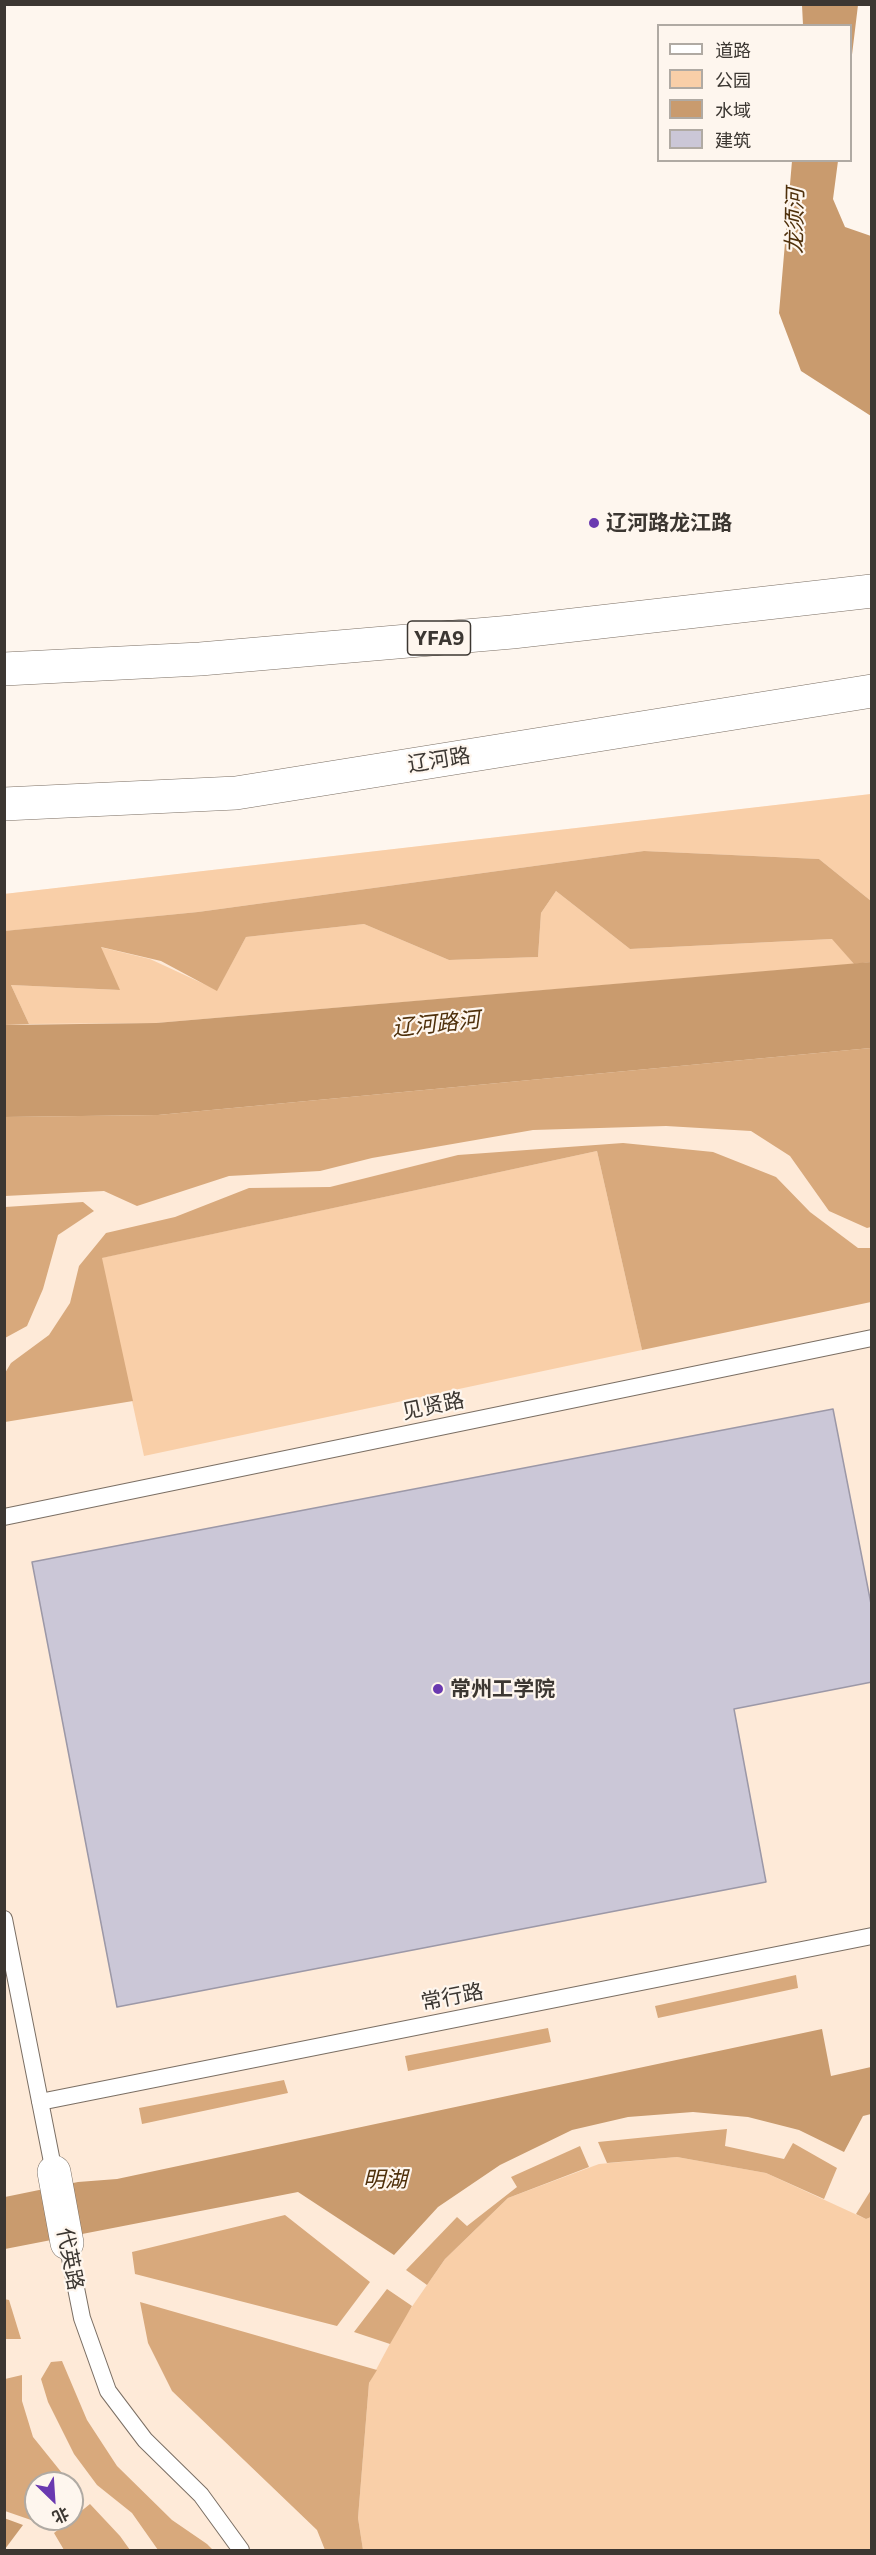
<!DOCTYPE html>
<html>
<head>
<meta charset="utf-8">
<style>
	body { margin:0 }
	#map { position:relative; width:876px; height:2555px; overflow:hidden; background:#fef6ee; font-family:Commissioner,"Noto Sans SC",sans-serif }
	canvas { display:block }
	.frame { position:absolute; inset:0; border:6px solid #3c3732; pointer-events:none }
	.legend { position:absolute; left:657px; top:24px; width:195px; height:138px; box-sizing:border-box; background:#fef6ee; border:2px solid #b0aaa3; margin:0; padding:8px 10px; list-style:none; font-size:18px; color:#3c3732 }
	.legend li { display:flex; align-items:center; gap:12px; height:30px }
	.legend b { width:30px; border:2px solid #b0aaa3 }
	.north { position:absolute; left:24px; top:2471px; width:60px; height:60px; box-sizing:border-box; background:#fef6ee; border:2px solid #b0aaa3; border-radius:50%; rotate:155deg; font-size:16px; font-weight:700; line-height:24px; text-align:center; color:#3c3732 }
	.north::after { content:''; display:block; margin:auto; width:21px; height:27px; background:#6a39b0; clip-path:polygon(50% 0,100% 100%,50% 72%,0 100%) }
</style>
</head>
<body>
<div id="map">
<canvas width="876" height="2555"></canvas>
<div class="frame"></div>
<ul class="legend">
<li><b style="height:8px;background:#fff"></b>道路</li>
<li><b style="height:16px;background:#f9cfa8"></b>公园</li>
<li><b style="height:16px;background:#c99b6e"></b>水域</li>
<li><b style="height:16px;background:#cbc7d7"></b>建筑</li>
</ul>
<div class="north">北</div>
</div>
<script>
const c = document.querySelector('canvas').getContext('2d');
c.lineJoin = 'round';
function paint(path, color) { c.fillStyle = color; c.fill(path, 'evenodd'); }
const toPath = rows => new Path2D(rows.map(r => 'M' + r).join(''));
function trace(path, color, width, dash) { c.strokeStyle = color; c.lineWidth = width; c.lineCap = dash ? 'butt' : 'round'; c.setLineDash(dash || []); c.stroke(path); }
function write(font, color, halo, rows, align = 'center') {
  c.font = font + ' Commissioner,"Noto Sans SC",sans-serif'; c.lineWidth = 4.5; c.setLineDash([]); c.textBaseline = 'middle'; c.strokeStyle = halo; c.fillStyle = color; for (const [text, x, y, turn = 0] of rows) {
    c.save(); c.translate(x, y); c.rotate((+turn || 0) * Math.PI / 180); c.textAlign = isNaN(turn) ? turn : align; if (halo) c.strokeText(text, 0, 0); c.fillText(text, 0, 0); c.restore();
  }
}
const built = toPath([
	[871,794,871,2550,5,2550,4,894],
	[36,2483,72,2483,72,2519,36,2519]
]);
const green = toPath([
	[871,794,871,901,819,859,644,851,198,912,5,931,4,894],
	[556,891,630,949,833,939,854,964,156,1023,29,1024,11,985,119,990,100,947,150,959,217,990,246,937,364,924,449,960,538,957,541,913],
	[597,1151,642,1350,144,1456,101,1258],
	[677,2157,766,2173,866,2219,871,2217,871,2550,363,2550,358,2518,369,2383,402,2321,445,2259,508,2198,599,2164]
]);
const forest = toPath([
	[644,851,819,859,871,901,872,962,854,964,832,939,630,949,556,891,541,913,538,957,449,960,364,924,246,937,217,991,161,961,101,947,120,990,11,985,29,1024,5,1025,4,931,198,912],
	[871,1048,871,1227,867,1228,829,1211,790,1156,751,1131,666,1126,533,1130,372,1158,320,1171,229,1176,137,1206,104,1191,5,1196,4,1117,158,1115],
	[623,1143,713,1152,776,1177,810,1212,858,1248,871,1248,871,1302,642,1350,597,1151,102,1258,133,1401,5,1422,5,1373,11,1363,49,1335,70,1303,79,1266,106,1233,175,1217,249,1188,330,1187,458,1155],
	[83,1202,94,1211,58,1235,43,1289,27,1326,5,1338,5,1207],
	[796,1975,798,1988,658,2018,655,2006],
	[548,2028,551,2042,408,2071,405,2056],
	[284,2080,288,2093,142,2124,139,2108],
	[727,2129,725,2146,784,2159,793,2143,837,2168,824,2199,766,2173,677,2157,607,2163,598,2142],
	[580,2146,589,2167,508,2198,445,2259,427,2285,406,2270,457,2217,467,2226,517,2187,511,2177],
	[871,2190,871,2217,866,2219,856,2214],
	[285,2215,370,2282,337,2326,135,2274,132,2252],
	[387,2289,412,2306,390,2344,354,2332],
	[4,2299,9,2300,21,2339,5,2339],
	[140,2302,377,2370,369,2383,358,2518,363,2550,325,2550,317,2530,172,2391,148,2343],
	[62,2361,87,2420,117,2466,172,2520,207,2544,213,2550,158,2550,132,2513,97,2485,74,2454,48,2402,41,2379,51,2362],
	[22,2375,22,2401,33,2437,66,2478,61,2483,36,2483,36,2513,31,2520,5,2511,5,2379],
	[90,2504,120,2536,130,2550,64,2550,54,2533]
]);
const water = toPath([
	[802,5,858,5,851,63,850,26,803,25],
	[792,161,838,161,833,199,845,227,871,236,871,416,801,371,779,313],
	[871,962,871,1048,158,1115,5,1117,5,1025,156,1023],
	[822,2029,831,2076,871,2067,871,2114,863,2116,844,2152,799,2130,748,2117,693,2112,628,2117,572,2130,500,2165,438,2207,394,2255,298,2192,5,2249,5,2197,78,2182,117,2179],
	[4,2518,23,2525,5,2549,4,2549]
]);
const building = toPath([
	[833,1409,872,1609,872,1682,734,1709,766,1882,117,2007,32,1562,833,1409]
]);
const lane = toPath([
	[4,1517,872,1338],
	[4,1919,54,2172],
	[40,2102,872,1936],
	[67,2243,82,2318,108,2391,145,2440,201,2495,241,2550]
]);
const street = toPath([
	[54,2172,67,2243]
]);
const primary = toPath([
	[4,669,200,659,512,632,872,591],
	[4,804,236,793,872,691]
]);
const markers = [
	[594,523,6,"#6a39b0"],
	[438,1689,6,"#6a39b0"]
];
const shields = [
	[439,638,63]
];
const shieldNames = [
	["YFA9",439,638]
];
const poiNames = [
	["辽河路龙江路",606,523],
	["常州工学院",450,1689]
];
const streetNames = [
	["辽河路",439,760,-9],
	["见贤路",433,1406,-12],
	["常行路",452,1997,-11],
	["代英路",70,2259,79]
];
const waterNames = [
	["龙须河",795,221,-89],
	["辽河路河",436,1024,-6],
	["明湖",385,2180]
];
paint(built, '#feead8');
paint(green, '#f9cfa8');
paint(forest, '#d8a97c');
paint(water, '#c99b6e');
paint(building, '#cbc7d7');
trace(building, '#9c98a7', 1.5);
trace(lane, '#7b6f64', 18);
trace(street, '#7b6f64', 34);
trace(primary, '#7b6f64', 34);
trace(lane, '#fff', 16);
trace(street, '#fff', 33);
trace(primary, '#fff', 33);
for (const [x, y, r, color] of markers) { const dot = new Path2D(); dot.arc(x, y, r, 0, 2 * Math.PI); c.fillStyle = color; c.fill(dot); trace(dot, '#fef6ee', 2); }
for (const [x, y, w] of shields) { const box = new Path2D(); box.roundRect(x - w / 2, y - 17, w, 34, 4.5); c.fillStyle = '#fef6ee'; c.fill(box); trace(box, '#3c3732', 1.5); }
write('bold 20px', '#3c3732', null, shieldNames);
write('bold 21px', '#3c3732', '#fef6ee', poiNames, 'left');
write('21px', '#3c3732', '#fef6ee', streetNames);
write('italic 22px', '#4f300b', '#fef6ee', waterNames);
</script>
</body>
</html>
